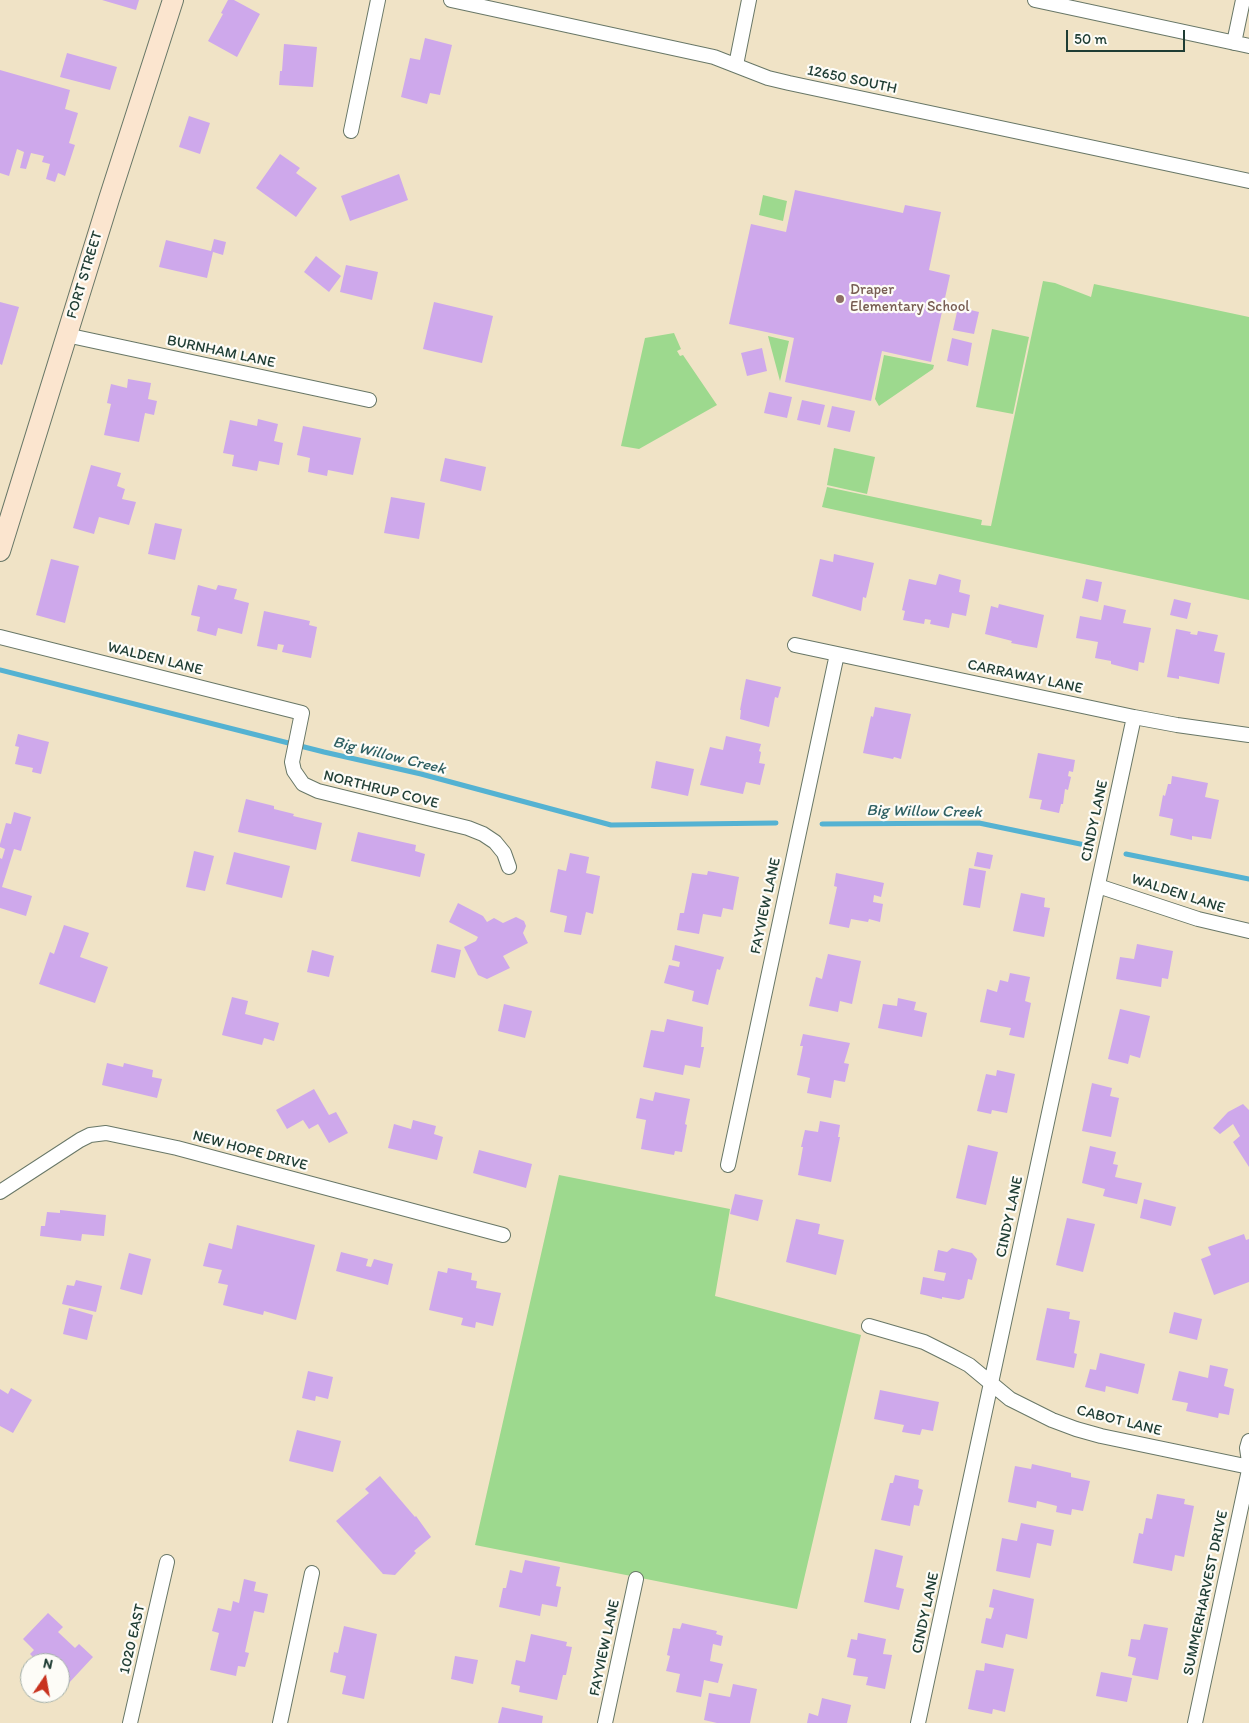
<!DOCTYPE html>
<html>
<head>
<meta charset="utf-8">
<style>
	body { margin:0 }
	#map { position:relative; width:1249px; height:1723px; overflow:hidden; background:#f0e3c6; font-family:Itim,sans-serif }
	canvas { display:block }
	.north { position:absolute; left:20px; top:1653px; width:50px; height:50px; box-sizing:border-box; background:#fdfcf7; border:1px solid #a4b0a9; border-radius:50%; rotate:12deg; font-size:14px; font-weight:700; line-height:20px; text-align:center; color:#1f3d34 }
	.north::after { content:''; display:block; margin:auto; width:18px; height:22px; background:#c8321e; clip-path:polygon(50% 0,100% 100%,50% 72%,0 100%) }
	.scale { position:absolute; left:1066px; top:30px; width:119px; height:22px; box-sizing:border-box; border:2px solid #1f3d34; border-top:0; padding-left:6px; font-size:15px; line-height:18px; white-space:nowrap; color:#1f3d34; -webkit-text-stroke:4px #fdfcf7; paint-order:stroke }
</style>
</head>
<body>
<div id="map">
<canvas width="1249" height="1723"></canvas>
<div class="north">N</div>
<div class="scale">50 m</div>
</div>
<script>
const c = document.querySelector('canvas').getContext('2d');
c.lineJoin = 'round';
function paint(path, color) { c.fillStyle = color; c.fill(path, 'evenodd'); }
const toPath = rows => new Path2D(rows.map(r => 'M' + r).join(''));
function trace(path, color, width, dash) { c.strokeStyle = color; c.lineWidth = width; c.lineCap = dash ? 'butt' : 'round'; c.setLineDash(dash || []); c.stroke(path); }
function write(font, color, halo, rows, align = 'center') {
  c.font = font + ' Itim,sans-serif'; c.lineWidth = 4.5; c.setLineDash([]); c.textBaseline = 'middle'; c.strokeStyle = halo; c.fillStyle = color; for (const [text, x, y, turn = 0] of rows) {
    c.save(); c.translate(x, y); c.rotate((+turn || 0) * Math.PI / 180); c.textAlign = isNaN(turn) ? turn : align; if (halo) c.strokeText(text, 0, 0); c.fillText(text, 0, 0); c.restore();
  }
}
const green = toPath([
	[763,195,787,201,783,221,759,215],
	[1043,281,1055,283,1091,297,1094,284,1249,317,1249,600,822,507,827,487,982,520,981,525,991,526],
	[992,329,1029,337,1013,414,976,407],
	[674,333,681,349,677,351,680,356,683,355,717,405,639,449,621,446,645,338],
	[768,336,789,341,780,381],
	[884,355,934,365,933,369,879,406,875,399],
	[834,448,875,457,867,494,827,485],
	[559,1175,730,1209,715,1296,861,1335,797,1609,475,1545]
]);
const stream = toPath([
	[0,670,324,752,421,774,611,825,776,823],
	[822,824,979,823,1085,845],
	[1126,854,1249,879]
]);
const building = toPath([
	[102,0,139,0,136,10],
	[228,0,234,0,260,14,237,57,208,41,223,14,221,13],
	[425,38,452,45,440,95,430,93,427,104,401,97,410,58,420,60],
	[284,44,317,47,313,87,279,85,280,71,282,71],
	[67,53,117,67,110,90,60,77],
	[0,70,70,90,65,109,78,113,69,143,75,145,65,176,58,173,55,182,46,179,50,164,42,162,44,156,31,153,26,169,20,168,24,152,17,149,9,176,0,173],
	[189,116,210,123,200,154,179,147],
	[280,154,300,168,296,173,317,188,296,217,256,188],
	[399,174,408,200,350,221,341,196],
	[795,190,903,213,905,205,941,212,929,270,950,275,931,362,882,351,871,401,785,382,794,338,729,324,751,224,786,232],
	[214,239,226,242,223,255,213,252,207,278,159,267,166,240,211,251],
	[316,256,341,276,329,292,304,272],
	[346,265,378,272,372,300,340,292],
	[0,302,19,307,2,365,0,364],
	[434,302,493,316,482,363,423,349],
	[958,307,979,312,974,334,953,330],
	[952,338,972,343,968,366,947,361],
	[762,348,767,371,747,376,741,353],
	[128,379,151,383,148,399,157,401,154,415,145,413,139,442,104,435,111,404,107,403,111,384,127,388],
	[769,392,792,397,787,418,764,413],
	[802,400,825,405,820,425,797,420],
	[832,406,855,411,850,432,827,427],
	[258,419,278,424,274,441,283,443,279,465,259,461,257,471,232,466,234,455,223,453,230,420,257,426],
	[303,426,361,438,353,475,328,470,327,476,308,472,310,458,297,455],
	[445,458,486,467,481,491,440,481],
	[91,465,121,473,117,486,125,489,122,499,136,502,129,525,99,517,94,534,73,528],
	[391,497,425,503,419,539,384,533],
	[155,523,182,529,175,560,148,554],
	[834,554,874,563,866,598,863,597,861,611,812,596,820,559,833,562],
	[51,559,79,566,65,623,36,615],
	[939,574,961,580,959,592,970,595,966,616,952,613,949,628,930,624,931,620,925,619,924,624,903,620,905,611,902,610,909,579,936,585],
	[1086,579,1102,582,1098,602,1082,598],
	[198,585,216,590,218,585,237,589,234,599,249,603,242,634,218,628,216,636,197,631,200,617,191,615],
	[1174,599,1191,603,1187,619,1170,615],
	[999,604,1044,615,1037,648,1011,643,1012,641,985,634,991,606,998,608],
	[1104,605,1126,610,1123,623,1151,628,1144,663,1139,662,1138,671,1111,664,1111,661,1095,658,1098,642,1076,638,1080,616,1101,620],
	[264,611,310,621,309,625,317,627,311,658,282,652,284,645,278,644,277,650,257,646],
	[1176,629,1191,632,1190,634,1197,635,1198,631,1218,635,1214,651,1225,653,1219,684,1179,676,1179,679,1167,677],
	[746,679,781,687,778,698,775,697,769,727,740,719,741,710,740,710],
	[875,707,911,714,901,759,894,757,893,759,863,753,871,716,873,717],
	[18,734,49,742,41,774,32,772,33,768,15,764,19,747,15,746],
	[726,736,761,744,759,751,761,752,759,763,765,764,760,785,746,782,743,794,700,785,710,747,723,750],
	[1038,753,1075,760,1073,772,1069,771,1068,776,1071,777,1068,790,1065,789,1063,804,1061,804,1059,813,1040,809,1042,800,1029,798],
	[656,761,694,769,688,796,651,788],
	[1172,776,1208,783,1205,797,1219,800,1211,839,1192,836,1192,840,1170,835,1173,819,1159,816,1163,795,1165,796,1168,784,1171,784],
	[246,799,274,806,274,809,294,814,293,816,322,823,316,850,238,832],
	[14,812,31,817,21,851,14,849,2,887,32,896,26,916,0,908,0,858,2,859,5,849,0,847,0,844,6,823,11,824],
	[358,832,416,845,415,851,425,854,420,877,351,861],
	[194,851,214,856,205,891,186,887],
	[234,852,290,866,282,898,226,884],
	[977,852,993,855,990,869,974,866],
	[570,853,589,857,586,873,600,876,593,914,586,912,581,935,564,932,567,916,550,912,558,869,566,871],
	[969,868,986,871,980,908,963,905],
	[708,871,739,877,733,910,723,908,721,917,703,914,699,934,677,930,680,913,684,913,692,873,707,875],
	[836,873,884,883,881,897,874,895,873,902,883,904,880,922,869,919,868,922,851,919,849,928,829,924,837,887,834,886],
	[1021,893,1045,898,1044,907,1050,908,1044,937,1013,931],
	[458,903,483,916,487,922,494,918,503,923,516,917,524,921,526,926,523,933,528,943,503,956,510,968,487,979,478,975,464,947,476,941,478,937,449,922],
	[64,925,89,933,80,957,108,967,95,1003,39,984,50,952,54,954],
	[437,944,461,950,455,978,431,972],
	[1137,944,1173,951,1168,979,1162,978,1161,987,1116,979,1120,957,1134,959],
	[675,945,724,957,720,970,717,969,708,1005,692,1001,694,991,664,983,669,965,679,967,680,962,672,960],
	[312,950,334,956,329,977,307,972],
	[828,954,861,961,852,1004,840,1001,838,1012,809,1006,816,977,822,979],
	[1010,973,1030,977,1025,1001,1031,1003,1024,1038,1009,1035,1011,1028,980,1022,987,989,997,992,1000,980,1008,982],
	[232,997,248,1001,245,1014,279,1023,274,1041,264,1038,262,1045,222,1035],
	[898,998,916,1002,914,1010,927,1013,922,1037,878,1028,883,1004,897,1006],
	[504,1004,532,1011,525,1038,498,1031],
	[1120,1009,1150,1016,1140,1058,1130,1055,1128,1064,1108,1059],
	[667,1019,703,1027,701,1047,704,1047,700,1068,685,1065,683,1075,643,1067,651,1030,664,1032],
	[803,1034,850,1043,844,1063,849,1064,845,1082,834,1080,831,1098,807,1093,810,1078,797,1075,803,1046,800,1046],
	[107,1063,123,1067,124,1063,153,1070,152,1077,162,1079,157,1098,102,1085],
	[997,1070,1015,1074,1007,1113,992,1110,991,1114,977,1111,986,1074,996,1076],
	[1092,1083,1112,1088,1110,1096,1119,1098,1111,1137,1082,1131],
	[314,1089,329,1115,336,1112,348,1133,329,1143,318,1124,309,1129,303,1120,287,1129,276,1110],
	[655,1092,690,1099,685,1124,687,1125,682,1152,675,1151,674,1155,641,1149,646,1120,636,1118,640,1098,653,1101],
	[1243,1104,1249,1110,1249,1167,1233,1142,1240,1136,1233,1124,1220,1134,1213,1128,1228,1112],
	[413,1120,436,1126,434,1134,443,1137,437,1160,388,1148,394,1124,411,1129],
	[820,1121,840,1125,838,1137,840,1137,831,1182,798,1175,803,1147,801,1147,805,1130,818,1132],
	[968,1145,998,1152,986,1205,956,1198],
	[1090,1146,1116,1152,1113,1164,1118,1165,1115,1177,1142,1183,1137,1204,1103,1196,1105,1189,1082,1183],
	[479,1150,532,1164,526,1188,473,1173],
	[735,1194,763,1200,758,1221,730,1214],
	[1144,1199,1176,1207,1171,1226,1140,1218],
	[60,1210,106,1215,104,1236,82,1234,81,1241,40,1236,41,1226,45,1226,47,1212,60,1213],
	[1067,1218,1095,1224,1083,1272,1056,1265],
	[796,1219,820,1224,818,1234,844,1240,836,1275,786,1262],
	[237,1225,315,1245,296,1320,264,1311,263,1315,223,1305,228,1285,218,1283,222,1270,203,1266,209,1243,232,1249],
	[1244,1234,1246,1240,1249,1239,1249,1282,1214,1295,1201,1259,1211,1255,1208,1247],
	[952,1248,972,1253,977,1259,972,1280,968,1279,964,1298,959,1300,942,1297,942,1299,920,1294,923,1277,944,1281,946,1273,934,1271,938,1250,947,1252],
	[341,1252,368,1259,366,1266,371,1267,374,1259,393,1264,388,1285,336,1271],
	[129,1253,151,1259,142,1295,120,1289],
	[448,1268,472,1273,471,1280,477,1281,476,1288,501,1293,493,1326,476,1322,475,1328,461,1325,463,1318,429,1310,438,1271,447,1273],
	[76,1280,102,1286,96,1312,62,1304,67,1285,74,1286],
	[69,1308,93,1315,87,1340,63,1334],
	[1047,1308,1070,1312,1069,1319,1080,1321,1074,1353,1077,1354,1074,1368,1036,1360],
	[1174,1312,1202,1319,1197,1340,1169,1333],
	[1100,1353,1145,1364,1138,1394,1106,1386,1105,1392,1085,1387,1090,1369,1096,1370],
	[1210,1365,1228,1369,1224,1386,1234,1389,1229,1415,1219,1413,1218,1418,1186,1411,1188,1403,1172,1400,1179,1371,1208,1378],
	[308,1371,333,1377,328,1399,316,1396,315,1401,302,1398],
	[11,1388,32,1400,13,1433,0,1426,0,1389,8,1394],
	[880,1390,939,1402,933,1431,922,1429,920,1435,902,1432,904,1425,874,1419],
	[297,1430,341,1441,333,1472,289,1461],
	[1032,1464,1071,1473,1071,1477,1090,1481,1083,1511,1072,1509,1071,1515,1056,1512,1057,1506,1037,1501,1036,1508,1008,1502,1015,1466,1031,1469],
	[895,1475,919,1480,918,1488,923,1490,919,1506,914,1505,910,1526,881,1520,890,1483,893,1483],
	[380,1476,415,1517,416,1516,431,1537,414,1551,416,1553,395,1575,383,1574,336,1521,369,1493,365,1489],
	[1157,1494,1185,1499,1184,1504,1194,1506,1184,1557,1175,1555,1172,1571,1133,1563,1139,1533,1143,1534,1146,1518,1152,1519],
	[1021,1523,1054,1530,1051,1546,1037,1543,1030,1578,996,1571,1002,1538,1017,1541],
	[875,1549,903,1556,896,1587,904,1589,899,1610,864,1602],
	[525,1560,560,1567,556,1586,561,1587,557,1607,542,1604,540,1616,499,1607,503,1588,506,1588,510,1570,522,1573],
	[244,1579,256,1582,254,1591,268,1594,264,1613,254,1611,245,1652,249,1653,245,1667,238,1666,236,1676,210,1670,219,1633,212,1631,218,1608,231,1611,233,1601,239,1603],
	[993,1589,1034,1599,1027,1639,1006,1634,1003,1648,981,1643,986,1618,991,1619,994,1608,989,1607],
	[48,1613,63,1627,58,1632,75,1648,79,1644,93,1657,68,1684,60,1676,60,1663,39,1663,30,1654,34,1650,23,1639],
	[682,1623,717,1631,716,1634,723,1636,721,1646,713,1644,710,1661,723,1664,718,1683,704,1680,701,1697,676,1692,680,1674,666,1671,670,1656,667,1655,673,1628,680,1629],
	[1144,1624,1168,1628,1158,1680,1132,1675,1136,1658,1128,1656,1131,1639,1140,1640],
	[344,1626,377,1634,364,1699,342,1694,346,1676,330,1672,334,1652,338,1653],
	[858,1633,886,1639,883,1654,892,1655,885,1689,866,1685,868,1677,853,1675,856,1659,847,1657,851,1639,857,1640],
	[531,1634,567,1642,566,1646,572,1647,566,1675,563,1675,557,1700,519,1692,520,1686,511,1684,516,1660,525,1662],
	[455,1656,478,1660,473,1684,451,1679],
	[985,1663,1014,1669,1005,1712,993,1709,992,1714,968,1709,976,1670,984,1671],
	[1101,1672,1132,1678,1127,1702,1096,1696],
	[733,1684,757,1689,750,1723,717,1723,704,1720,709,1693,730,1697],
	[822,1698,851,1705,847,1723,807,1723,809,1713,818,1716],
	[502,1707,543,1716,542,1723,498,1723]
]);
const street = toPath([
	[451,0,714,57,768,78,789,83,1249,181],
	[1035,0,1249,46],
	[1234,43,1243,0],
	[736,65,749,0],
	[351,131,378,0],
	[66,335,369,400],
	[0,637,302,713,292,762,294,771,303,784,318,791,468,828,483,834,495,842,504,853,509,867],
	[795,645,1134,717,1177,725,1249,735],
	[1098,886,1198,919,1249,931],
	[728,1165,837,654],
	[0,1192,80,1140,90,1135,106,1133,177,1148,503,1235],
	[869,1326,924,1342,950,1355,969,1365,1010,1399,1052,1420,1076,1429,1101,1436,1249,1467],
	[1249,1441,1247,1448,1249,1462],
	[130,1723,167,1562],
	[280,1723,312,1573],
	[605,1723,636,1579],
	[918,1723,1134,717],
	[1195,1723,1249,1470]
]);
const secondary = toPath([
	[0,551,109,199,173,0]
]);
const markers = [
	[840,299,5,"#8d6e63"]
];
const streetNames = [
	["12650 SOUTH",852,80,12],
	["FORT STREET",85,275,-73],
	["BURNHAM LANE",221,352,12],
	["WALDEN LANE",155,659,14],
	["CARRAWAY LANE",1025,677,12],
	["NORTHRUP COVE",381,790,14],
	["CINDY LANE",1095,821,-78],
	["WALDEN LANE",1178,894,18],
	["FAYVIEW LANE",766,906,-78],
	["NEW HOPE DRIVE",250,1151,15],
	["CINDY LANE",1010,1217,-78],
	["CABOT LANE",1119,1421,14],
	["SUMMERHARVEST DRIVE",1206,1593,-78],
	["CINDY LANE",926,1613,-78],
	["1020 EAST",133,1639,-77],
	["FAYVIEW LANE",605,1648,-78]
];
const educationNames = [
	["Draper",850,290],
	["Elementary School",850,307]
];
const waterNames = [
	["Big Willow Creek",389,756,14],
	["Big Willow Creek",924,812,1]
];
paint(green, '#9dd98e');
trace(stream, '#54b2d2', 5);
paint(building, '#cea8eb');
trace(street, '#687767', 16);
trace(secondary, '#687767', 22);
trace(street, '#fff', 14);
trace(secondary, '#fbe5cf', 20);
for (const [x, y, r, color] of markers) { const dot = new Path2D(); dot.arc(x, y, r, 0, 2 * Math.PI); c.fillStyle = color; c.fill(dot); trace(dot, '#fdfcf7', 2); }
write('15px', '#1f3d34', '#fdfcf7', streetNames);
write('15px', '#785e54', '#fdfcf7', educationNames, 'left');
write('italic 16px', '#2f6063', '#fdfcf7', waterNames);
</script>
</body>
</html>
